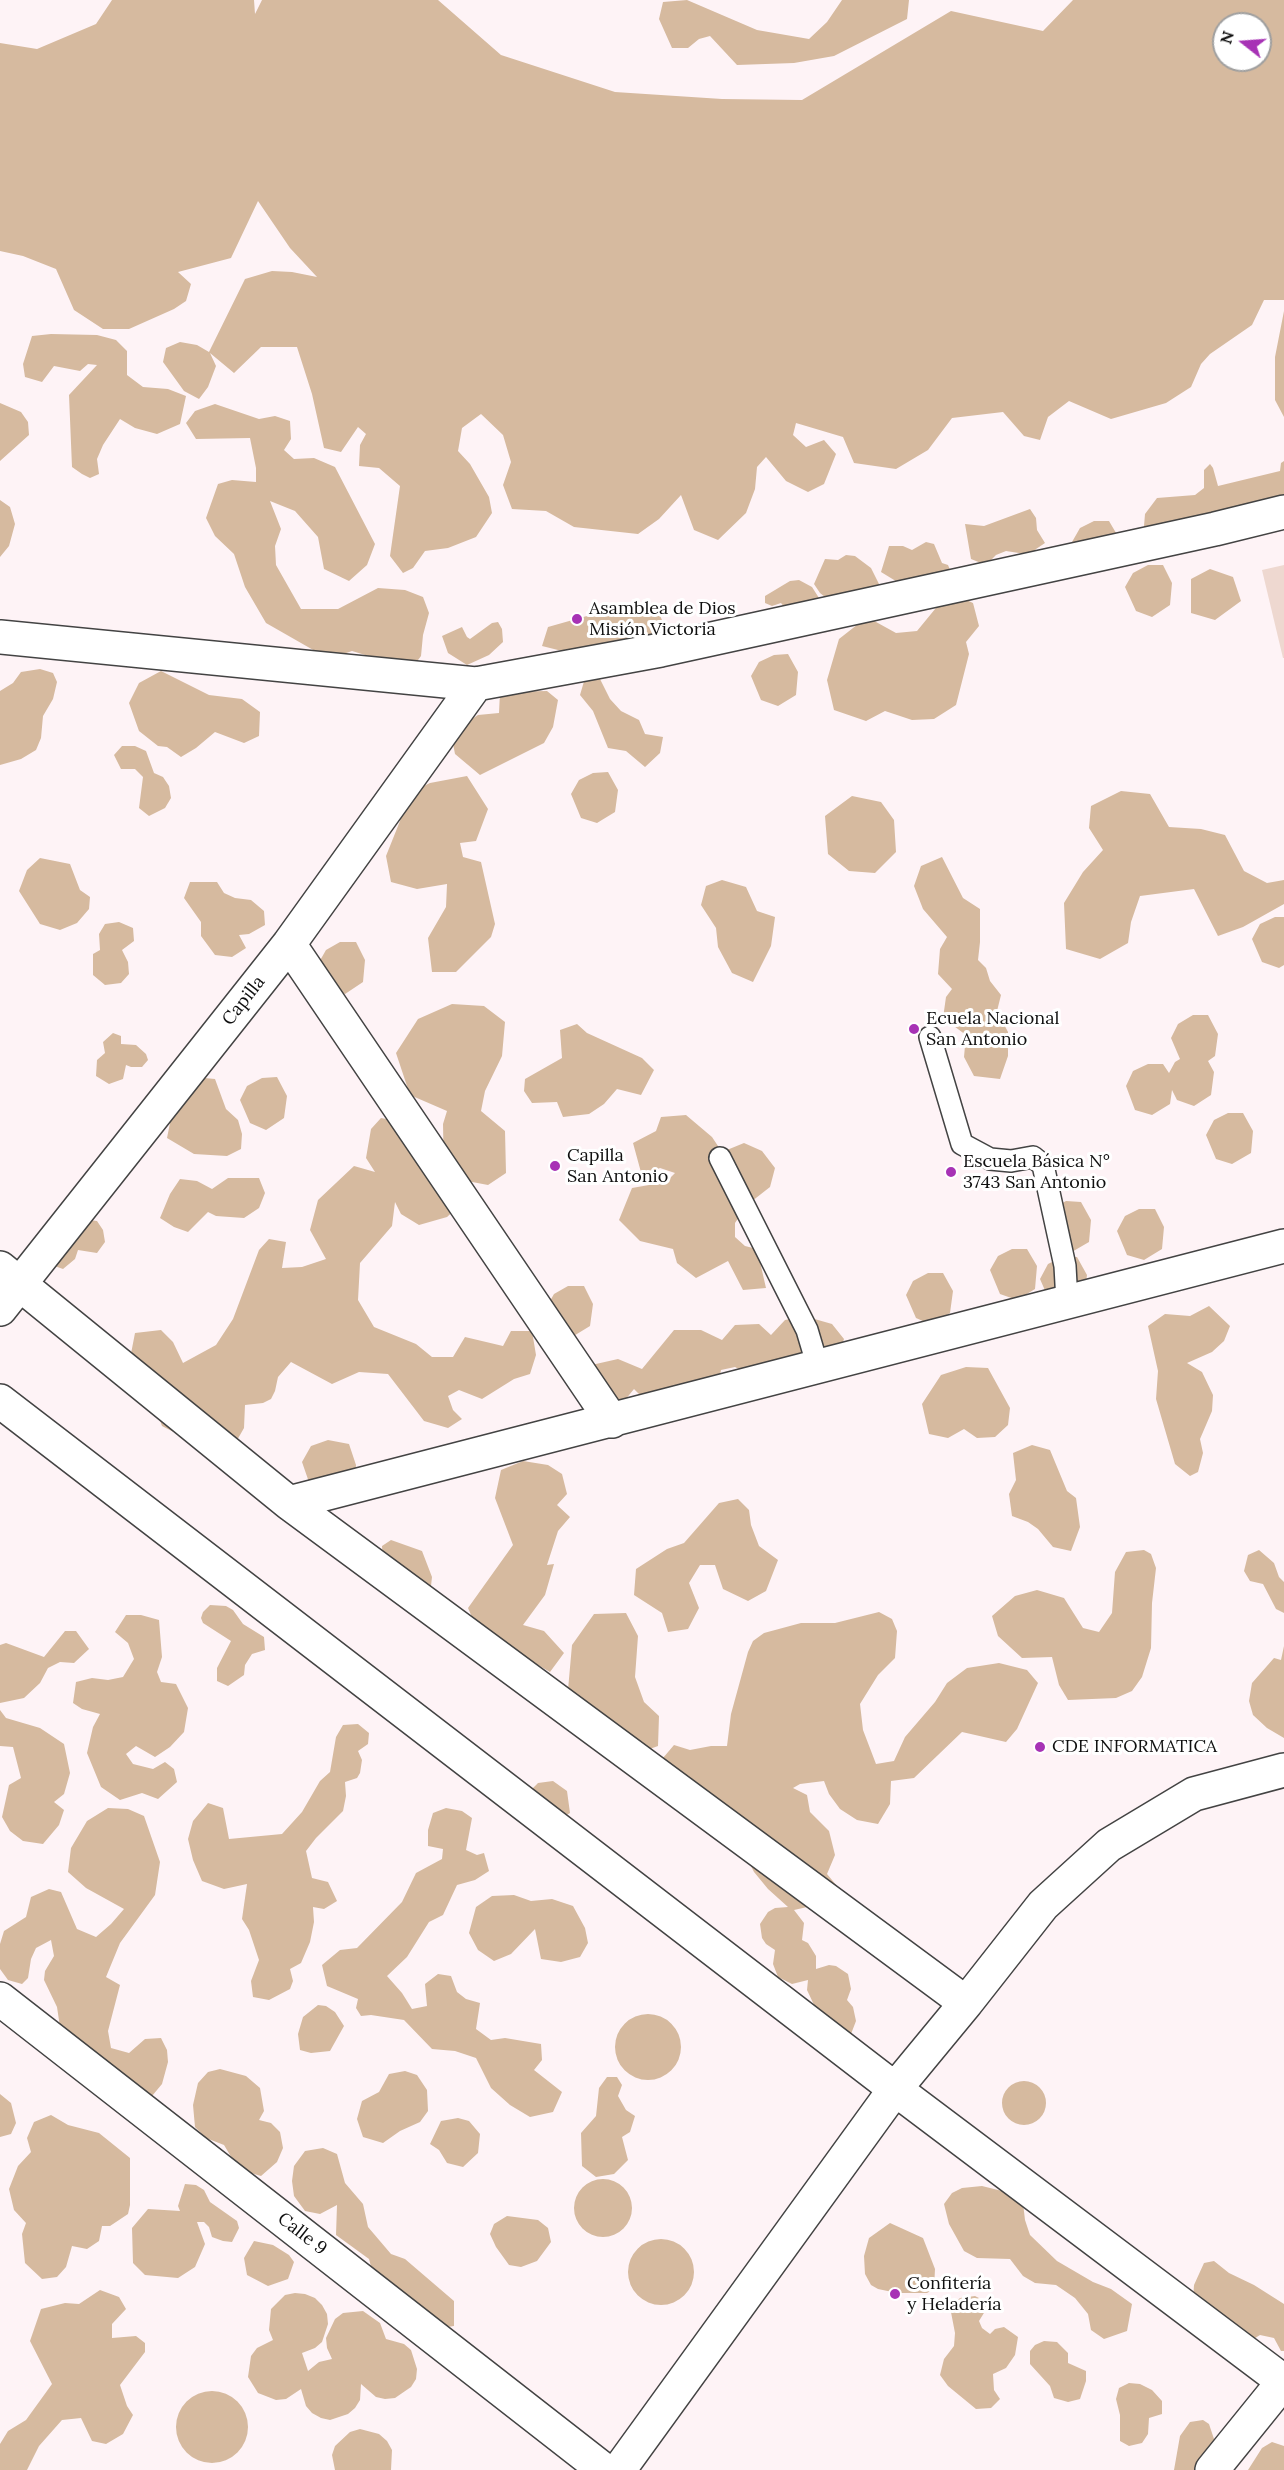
<!DOCTYPE html>
<html>
<head>
<meta charset="utf-8">
<style>
	body { margin:0 }
	#map { position:relative; width:1284px; height:2470px; overflow:hidden; background:#fef3f6; font-family:Lora,serif }
	canvas { display:block }
	.north { position:absolute; left:1212px; top:12px; width:60px; height:60px; box-sizing:border-box; background:#fff; border:2px solid #9f9f9f; border-radius:50%; rotate:287deg; font-size:16px; font-weight:700; line-height:24px; text-align:center; color:#101010 }
	.north::after { content:''; display:block; margin:auto; width:21px; height:27px; background:#a732b5; clip-path:polygon(50% 0,100% 100%,50% 72%,0 100%) }
</style>
</head>
<body>
<div id="map">
<canvas width="1284" height="2470"></canvas>
<div class="north">N</div>
</div>
<script>
const c = document.querySelector('canvas').getContext('2d');
c.lineJoin = 'round';
function paint(path, color) { c.fillStyle = color; c.fill(path, 'evenodd'); }
const toPath = rows => new Path2D(rows.map(r => 'M' + r).join(''));
function trace(path, color, width, dash) { c.strokeStyle = color; c.lineWidth = width; c.lineCap = dash ? 'butt' : 'round'; c.setLineDash(dash || []); c.stroke(path); }
function write(font, color, halo, rows, align = 'center') {
  c.font = font + ' Lora,serif'; c.lineWidth = 6; c.setLineDash([]); c.textBaseline = 'middle'; c.strokeStyle = halo; c.fillStyle = color; for (const [text, x, y, turn = 0] of rows) {
    c.save(); c.translate(x, y); c.rotate((+turn || 0) * Math.PI / 180); c.textAlign = isNaN(turn) ? turn : align; if (halo) c.strokeText(text, 0, 0); c.fillText(text, 0, 0); c.restore();
  }
}
const forest = toPath([
	[112,0,254,0,255,14,262,0,438,0,501,55,615,92,722,99,802,100,951,11,1043,31,1073,0,1284,0,1284,300,1264,300,1252,325,1210,354,1201,364,1191,387,1166,403,1111,419,1069,401,1048,417,1040,440,1024,436,1003,412,952,418,928,450,896,469,854,463,843,437,796,423,793,435,806,447,824,440,836,454,824,484,808,492,786,481,766,457,757,467,755,489,746,513,718,540,694,530,681,495,659,519,638,534,574,527,546,511,512,509,503,485,511,462,503,435,481,414,462,428,458,451,470,464,489,497,492,513,476,537,448,548,425,551,413,568,403,573,390,556,400,486,379,468,359,466,360,445,366,434,358,427,341,452,324,448,312,394,297,347,261,347,234,373,210,353,216,366,208,387,199,399,184,391,163,362,166,348,180,342,197,345,209,352,245,279,272,271,292,272,317,277,290,248,258,201,231,258,178,272,191,284,186,301,174,309,129,329,103,329,74,310,56,269,23,256,0,251,0,43,37,49,96,24],
	[1224,24,1260,24,1260,60,1224,60],
	[687,0,757,30,809,39,827,22,842,0,909,0,907,19,834,56,794,63,737,65,710,36,699,39,688,48,672,48,659,19,663,2],
	[1284,311,1284,417,1275,400,1275,357],
	[51,334,97,335,116,340,127,351,127,375,143,387,168,389,186,396,180,424,157,434,135,428,120,419,103,445,97,459,99,474,90,478,82,474,72,467,69,395,97,365,88,364,80,371,54,366,42,382,25,377,23,364,32,336],
	[0,403,21,412,28,422,29,435,0,461],
	[215,404,259,419,275,416,290,421,291,439,284,450,294,459,314,458,335,467,375,544,367,565,349,581,324,569,318,537,295,511,270,501,281,529,275,546,276,565,301,609,338,609,378,588,405,590,423,597,429,613,423,635,421,656,412,668,390,667,372,657,352,651,329,659,266,623,245,587,234,554,215,536,206,518,218,484,232,480,256,482,256,468,250,438,196,439,186,423,195,411],
	[1284,461,1284,517,1148,535,1144,526,1145,514,1157,498,1195,495,1204,488,1204,470,1210,464,1213,468,1218,486,1280,471,1281,463],
	[0,500,10,507,15,524,9,546,0,557],
	[1030,509,1036,518,1037,530,1045,543,1036,549,1032,555,1006,551,996,555,986,565,971,559,965,524,984,526],
	[1094,521,1109,521,1119,538,1116,560,1098,572,1082,566,1072,542,1080,528],
	[926,542,934,544,942,563,948,565,953,577,899,583,881,572,889,546,903,546,912,550],
	[846,555,855,556,871,568,886,598,830,601,820,593,814,584,825,559,838,560],
	[1148,565,1163,565,1172,583,1170,605,1152,617,1136,611,1125,587,1133,573],
	[1210,569,1233,577,1241,601,1215,620,1191,613,1191,579],
	[799,580,812,587,819,598,817,610,785,608,781,603,772,606,765,603,765,596,790,581],
	[960,597,973,603,979,626,966,642,969,654,956,705,934,719,912,720,885,711,866,721,834,710,827,680,839,639,867,617,896,633,917,631,940,603],
	[656,606,667,632,570,653,542,646,548,627,608,610,621,612,628,617],
	[498,622,502,629,503,642,489,655,467,665,448,653,442,636,462,627,467,637,470,639,492,623],
	[788,654,798,672,796,695,778,706,761,700,751,676,759,662,774,655],
	[40,669,53,673,57,682,53,699,43,716,41,738,36,750,21,759,0,765,0,691,13,683,21,672],
	[161,671,209,695,242,699,260,712,259,736,244,743,215,732,196,748,181,757,167,747,158,746,139,731,129,703,139,683],
	[585,678,600,679,610,699,621,711,639,720,645,734,663,737,660,753,645,767,626,751,608,748,593,711,580,695],
	[547,691,558,700,553,727,544,743,480,775,455,754,451,733,478,715,499,713,500,692],
	[122,746,135,746,146,751,154,773,163,777,169,786,171,798,165,808,149,816,139,808,143,777,135,769,121,769,114,755],
	[608,772,618,790,615,812,597,823,581,818,571,794,579,780,593,773],
	[467,776,488,809,476,841,460,843,463,857,481,862,495,924,491,937,456,972,432,972,428,938,446,907,447,884,417,889,391,882,386,856,400,821,407,794,430,783],
	[1121,791,1150,794,1169,827,1201,829,1225,835,1244,871,1267,883,1284,880,1284,904,1243,927,1218,936,1194,889,1140,896,1131,922,1128,943,1100,959,1066,949,1064,903,1083,872,1103,850,1089,828,1091,806],
	[852,796,881,802,894,820,896,852,875,873,849,871,828,854,825,816],
	[942,857,963,898,980,909,980,942,978,960,986,968,990,981,1001,995,997,1011,1008,1032,1008,1056,1000,1079,974,1076,964,1057,966,1035,943,1018,946,997,952,989,938,974,940,949,947,937,923,909,914,886,921,866],
	[40,858,70,864,80,890,90,897,89,909,77,923,60,930,40,924,19,891,27,870],
	[722,880,746,887,757,911,775,917,771,946,753,982,732,973,718,947,716,928,701,905,706,886],
	[190,882,217,882,224,893,235,898,251,900,264,911,265,925,249,934,239,935,246,948,232,957,215,955,201,936,201,922,184,898],
	[1275,917,1284,917,1284,965,1279,968,1262,962,1252,939,1260,924],
	[119,922,133,928,134,941,122,950,128,962,129,974,121,983,105,985,93,975,93,954,100,950,99,934,105,924],
	[340,942,356,942,365,960,363,982,345,994,328,988,318,964,326,950],
	[452,1004,484,1006,505,1022,502,1056,485,1091,481,1111,505,1131,506,1173,488,1185,446,1177,459,1206,447,1217,419,1225,401,1214,395,1202,392,1226,360,1263,358,1300,374,1327,416,1344,432,1357,453,1357,465,1337,503,1346,511,1331,532,1331,536,1355,530,1374,514,1379,482,1399,459,1390,448,1396,453,1410,462,1419,448,1428,424,1421,388,1374,359,1372,332,1384,291,1362,278,1377,275,1391,271,1399,263,1403,245,1405,244,1428,232,1449,199,1445,162,1426,149,1390,128,1369,135,1333,161,1330,173,1342,183,1363,216,1345,233,1319,259,1250,269,1239,286,1242,282,1268,302,1267,326,1259,310,1230,318,1200,354,1166,375,1172,366,1158,371,1129,381,1118,402,1122,444,1176,443,1124,447,1111,410,1095,396,1053,418,1019],
	[1193,1015,1208,1015,1218,1034,1215,1056,1208,1061,1214,1072,1211,1095,1194,1106,1177,1100,1172,1090,1170,1104,1152,1115,1135,1110,1126,1086,1133,1071,1148,1064,1163,1064,1169,1073,1175,1062,1180,1059,1171,1038,1178,1024],
	[577,1024,587,1033,642,1058,654,1070,641,1095,617,1089,604,1104,589,1114,563,1117,557,1102,532,1103,524,1091,525,1079,562,1058,560,1030],
	[113,1033,121,1036,121,1044,136,1045,146,1054,148,1060,142,1067,131,1067,126,1065,123,1079,109,1084,96,1076,97,1060,105,1053,103,1042],
	[194,1077,215,1079,226,1109,238,1120,242,1134,241,1149,227,1156,194,1154,167,1138,174,1103],
	[277,1077,287,1096,284,1118,266,1130,250,1123,240,1100,247,1086,262,1078],
	[1228,1113,1243,1113,1253,1131,1251,1153,1232,1164,1216,1159,1206,1135,1214,1120],
	[686,1115,712,1137,722,1152,744,1143,762,1151,775,1168,770,1187,747,1205,735,1223,735,1237,745,1246,757,1249,766,1288,743,1290,728,1261,696,1278,677,1263,673,1249,640,1241,619,1220,632,1188,666,1182,675,1173,660,1168,642,1176,633,1143,656,1131,661,1117],
	[228,1178,259,1178,265,1193,259,1208,244,1218,216,1216,208,1212,188,1232,174,1227,160,1218,170,1194,180,1179,197,1181,212,1189],
	[1066,1201,1081,1202,1091,1220,1089,1242,1070,1253,1054,1247,1044,1224,1052,1209],
	[1139,1209,1155,1209,1164,1227,1162,1249,1144,1260,1127,1255,1117,1231,1125,1216],
	[83,1219,97,1221,103,1230,105,1242,97,1253,78,1250,75,1259,63,1269,49,1264],
	[1012,1249,1027,1249,1037,1266,1035,1289,1017,1300,1000,1294,990,1270,998,1256],
	[1062,1257,1077,1257,1087,1275,1084,1296,1050,1302,1040,1279,1048,1264],
	[928,1273,943,1273,953,1291,950,1313,932,1325,916,1318,906,1295,913,1281],
	[568,1286,584,1286,593,1304,590,1326,572,1337,546,1308,554,1294],
	[1209,1306,1230,1326,1224,1341,1212,1352,1187,1363,1202,1372,1213,1395,1212,1411,1200,1439,1203,1453,1198,1472,1190,1476,1175,1464,1156,1399,1158,1371,1148,1326,1165,1314,1190,1316],
	[804,1316,832,1324,844,1339,839,1355,754,1377,735,1367,721,1370,718,1386,641,1396,634,1389,616,1411,587,1366,618,1359,642,1369,674,1330,701,1330,722,1340,735,1325,759,1324,771,1335,785,1320],
	[966,1367,988,1368,1010,1408,1008,1425,995,1437,977,1438,964,1429,948,1438,929,1434,922,1404,941,1375],
	[328,1440,349,1444,356,1465,354,1489,311,1488,302,1462,311,1446],
	[1032,1445,1050,1450,1067,1491,1076,1498,1080,1527,1071,1551,1053,1547,1038,1529,1028,1522,1012,1516,1009,1494,1016,1480,1013,1453],
	[523,1461,548,1465,562,1474,567,1494,557,1505,570,1517,558,1531,547,1565,554,1564,545,1595,523,1625,544,1631,564,1653,550,1672,526,1658,507,1643,479,1633,468,1608,513,1545,495,1498,501,1470],
	[738,1499,749,1510,751,1525,759,1546,778,1560,766,1591,748,1601,723,1589,715,1565,700,1565,689,1583,699,1608,688,1629,668,1632,662,1613,634,1595,636,1569,667,1549,684,1543,719,1503],
	[391,1540,422,1551,432,1577,431,1586,420,1589,383,1562,382,1546],
	[1144,1550,1151,1554,1156,1568,1152,1603,1151,1648,1142,1677,1132,1691,1116,1698,1068,1700,1059,1685,1052,1657,1022,1658,998,1636,992,1616,1015,1596,1037,1590,1064,1598,1083,1628,1099,1632,1112,1613,1115,1572,1126,1552],
	[1259,1550,1274,1563,1279,1577,1284,1582,1284,1613,1276,1609,1263,1584,1250,1581,1244,1571,1248,1555],
	[210,1605,226,1606,233,1610,243,1624,264,1637,265,1650,252,1654,245,1665,244,1675,228,1686,217,1681,217,1668,231,1641,203,1623,201,1618,203,1612],
	[879,1612,892,1619,897,1631,895,1658,878,1675,860,1704,863,1730,876,1764,894,1761,905,1737,935,1702,947,1683,967,1668,999,1663,1027,1670,1038,1683,1017,1729,1006,1742,962,1732,914,1778,891,1781,890,1804,878,1824,857,1820,840,1809,829,1794,824,1781,800,1784,793,1788,807,1795,810,1812,829,1831,835,1855,827,1874,847,1898,794,1910,804,1923,802,1940,808,1943,816,1956,816,1969,829,1965,836,1966,848,1974,851,1989,847,2000,853,2007,856,2021,851,2034,815,2007,807,1990,808,1980,792,1984,778,1977,773,1964,775,1950,766,1944,762,1938,760,1924,768,1912,775,1908,788,1907,768,1889,754,1872,736,1837,657,1765,674,1745,690,1750,711,1746,727,1746,731,1714,748,1652,753,1641,764,1633,801,1623,835,1623],
	[626,1613,638,1636,635,1677,644,1702,659,1716,658,1746,636,1754,567,1701,572,1645,594,1614],
	[126,1615,141,1615,159,1620,162,1657,157,1672,161,1682,176,1684,188,1708,184,1732,170,1747,155,1757,136,1746,126,1754,133,1764,153,1769,165,1762,174,1769,177,1782,158,1799,142,1793,120,1800,101,1787,87,1753,93,1727,100,1714,82,1709,73,1703,76,1682,92,1678,108,1680,123,1677,134,1659,128,1643,115,1632],
	[65,1631,76,1631,89,1649,74,1663,60,1662,48,1668,40,1683,24,1698,0,1703,0,1645,6,1643,44,1657],
	[1284,1646,1284,1738,1267,1728,1253,1715,1249,1701,1252,1683,1274,1658,1281,1660],
	[0,1710,6,1718,40,1728,64,1744,70,1773,64,1794,54,1802,64,1810,59,1825,43,1844,23,1841,10,1831,2,1817,9,1785,21,1778,13,1747,0,1746],
	[358,1724,369,1733,368,1744,358,1751,362,1760,360,1773,357,1778,345,1782,346,1796,343,1811,316,1838,306,1851,312,1878,328,1882,337,1901,324,1909,313,1907,314,1922,310,1942,301,1963,290,1969,293,1981,290,1989,269,2000,253,1997,251,1981,259,1960,249,1930,242,1919,247,1884,224,1889,202,1881,193,1860,188,1839,193,1821,208,1803,223,1808,229,1839,282,1834,302,1812,320,1781,330,1772,336,1737,343,1725],
	[553,1781,567,1791,570,1813,555,1822,525,1796,538,1783],
	[108,1808,128,1809,144,1816,160,1862,155,1895,120,1943,106,1977,120,1985,108,2031,111,2048,129,2053,145,2039,161,2038,167,2050,168,2062,162,2084,147,2102,116,2078,113,2065,92,2058,60,2027,57,2007,44,1980,45,1971,54,1956,51,1940,36,1948,31,1959,28,1978,22,1984,8,1980,0,1969,0,1944,4,1931,26,1917,31,1897,49,1889,61,1892,77,1929,96,1937,111,1924,124,1909,86,1888,68,1872,71,1848,87,1821],
	[446,1808,462,1811,472,1818,466,1850,477,1855,484,1853,489,1871,475,1880,457,1885,443,1915,429,1922,407,1957,387,1976,402,1993,412,2009,427,2006,425,1984,438,1974,451,1976,457,1992,466,1999,480,2003,476,2029,491,2040,505,2038,541,2044,542,2060,534,2070,562,2092,553,2112,530,2117,510,2105,491,2088,476,2058,455,2051,432,2049,404,2020,371,2015,361,2016,356,2008,358,1999,327,1986,322,1965,340,1950,357,1948,402,1902,416,1873,442,1859,443,1849,428,1846,428,1830,433,1813],
	[514,1895,531,1901,552,1899,573,1906,585,1928,588,1943,580,1957,561,1962,541,1959,535,1929,511,1954,494,1961,478,1950,469,1933,476,1907,492,1896],
	[318,2005,326,2006,335,2012,344,2026,330,2051,311,2053,300,2050,298,2034,303,2017],
	'615 2047a33 33 0 1 1 66 0a33 33 0 1 1-66 0Z',
	[220,2069,246,2076,260,2088,264,2111,259,2120,271,2123,280,2132,283,2148,277,2162,261,2176,244,2171,233,2160,224,2145,206,2138,195,2127,193,2105,198,2083,208,2072],
	[405,2071,417,2075,427,2090,428,2111,420,2122,400,2131,383,2143,363,2137,357,2119,362,2101,379,2092,389,2074],
	[607,2077,617,2077,622,2085,618,2096,626,2110,635,2116,630,2132,622,2137,628,2160,614,2174,596,2177,582,2166,581,2133,596,2116,599,2088],
	'1002 2103a22 22 0 1 1 44 0a22 22 0 1 1-44 0Z',
	[0,2094,11,2103,16,2123,11,2134,0,2137],
	[51,2115,68,2125,99,2133,130,2158,130,2205,128,2214,110,2226,102,2226,99,2241,87,2249,72,2246,66,2267,57,2277,42,2279,25,2263,22,2234,26,2223,14,2210,9,2189,18,2166,31,2152,27,2138,34,2122],
	[458,2118,469,2121,480,2134,478,2153,463,2167,447,2163,439,2150,430,2144,441,2121],
	[323,2148,337,2154,345,2183,363,2204,368,2227,391,2254,405,2259,454,2301,454,2326,441,2328,404,2299,395,2285,383,2282,373,2274,369,2259,336,2235,337,2205,320,2214,305,2211,294,2196,292,2181,294,2166,305,2151],
	'574 2208a29 29 0 1 1 58 0a29 29 0 1 1-58 0Z',
	[185,2184,196,2185,204,2190,210,2202,237,2221,239,2228,232,2242,223,2241,212,2237,209,2227,204,2222,197,2222,205,2244,195,2267,178,2278,145,2275,133,2263,132,2228,148,2209,180,2211,178,2206],
	[982,2186,1010,2193,1023,2203,1025,2220,1030,2235,1057,2261,1093,2282,1111,2289,1132,2304,1127,2331,1104,2339,1091,2330,1088,2314,1075,2298,1056,2285,1035,2283,1023,2276,1010,2259,977,2258,964,2251,949,2224,944,2204,952,2193,962,2188],
	[507,2216,538,2220,548,2228,551,2242,537,2261,521,2267,509,2265,496,2247,490,2234,494,2224],
	[890,2223,923,2238,935,2269,934,2289,927,2293,897,2293,878,2289,871,2285,865,2274,864,2256,869,2238],
	'628 2272a33 33 0 1 1 66 0a33 33 0 1 1-66 0Z',
	[254,2241,273,2245,289,2255,294,2262,288,2279,268,2286,247,2275,244,2258],
	[1214,2261,1229,2273,1254,2285,1284,2304,1284,2351,1281,2351,1274,2338,1260,2335,1252,2340,1193,2301,1194,2285,1204,2263],
	[100,2290,119,2297,126,2309,112,2324,112,2338,136,2336,145,2343,145,2352,120,2385,127,2406,133,2415,123,2434,106,2444,92,2441,81,2418,62,2420,39,2446,27,2470,0,2470,0,2444,8,2431,26,2420,52,2384,30,2341,41,2309,65,2303,79,2304],
	[295,2293,305,2294,315,2298,322,2305,327,2314,328,2324,322,2342,315,2348,302,2353,308,2371,319,2362,332,2359,327,2348,326,2338,335,2319,343,2313,363,2311,380,2323,386,2339,404,2344,411,2350,417,2369,416,2379,411,2387,395,2398,385,2399,376,2397,361,2384,360,2400,355,2408,348,2414,330,2420,321,2418,312,2413,306,2406,301,2389,286,2399,276,2400,258,2393,248,2377,251,2356,257,2348,273,2340,269,2330,271,2309,285,2295],
	[975,2296,985,2301,987,2308,979,2321,982,2328,990,2334,995,2329,1004,2327,1018,2337,1015,2355,1006,2368,993,2374,994,2390,1000,2399,991,2408,976,2409,948,2386,940,2375,944,2359,954,2346,955,2333,950,2307,960,2298],
	[1044,2341,1057,2342,1068,2353,1068,2363,1086,2371,1086,2381,1080,2399,1068,2402,1054,2398,1050,2386,1030,2364,1030,2351,1035,2345],
	[1129,2383,1140,2384,1152,2390,1162,2401,1162,2414,1149,2418,1148,2434,1142,2443,1129,2446,1120,2441,1120,2415,1116,2399,1119,2388],
	'176 2427a36 36 0 1 1 72 0a36 36 0 1 1-72 0Z',
	[1203,2420,1209,2424,1215,2442,1211,2470,1174,2470,1180,2436,1190,2422],
	[360,2429,379,2434,387,2441,392,2450,391,2470,335,2470,332,2455,335,2446,350,2432],
	[1272,2442,1284,2446,1284,2470,1248,2470,1262,2448]
]);
const pitch = toPath([
	[1284,565,1284,658,1283,658,1262,570]
]);
const service = toPath([
	[930,1037,962,1144,990,1159,1011,1161,1033,1157,1043,1165,1065,1266,1067,1302],
	[720,1158,807,1330,818,1367]
]);
const minor = toPath([
	[0,637,476,684,661,650,1215,529,1284,512],
	[289,944,612,1421],
	[0,1268,289,1503,966,2003],
	[0,1309,289,944,476,684],
	[0,1401,895,2089,1283,2381],
	[289,1503,1284,1246],
	[0,1999,604,2470],
	[619,2470,895,2089,966,2003,1043,1905,1109,1845,1194,1794,1284,1770],
	[1212,2470,1284,2381]
]);
const markers = [
	[577,619,6,"#a732b5"],
	[914,1029,6,"#a732b5"],
	[555,1166,6,"#a732b5"],
	[951,1172,6,"#a732b5"],
	[1040,1747,6,"#a732b5"],
	[895,2294,6,"#a732b5"]
];
const poiNames = [
	["Asamblea de Dios",589,609],
	["Misión Victoria",589,630],
	["Ecuela Nacional",926,1019],
	["San Antonio",926,1040],
	["Capilla",567,1156],
	["San Antonio",567,1177],
	["Escuela Básica N°",963,1162],
	["3743 San Antonio",963,1183],
	["CDE INFORMATICA",1052,1747],
	["Confitería",907,2284],
	["y Heladería",907,2305]
];
const streetNames = [
	["Capilla",244,1001,-52],
	["Calle 9",302,2234,38]
];
paint(forest, '#d6ba9f');
paint(pitch, '#eed8d0');
trace(service, '#434343', 24);
trace(minor, '#434343', 36);
trace(service, '#fff', 21);
trace(minor, '#fff', 33);
for (const [x, y, r, color] of markers) { const dot = new Path2D(); dot.arc(x, y, r, 0, 2 * Math.PI); c.fillStyle = color; c.fill(dot); trace(dot, '#fff', 2); }
write('18px', '#101010', '#fff', poiNames, 'left');
write('18px', '#101010', '#fff', streetNames);
</script>
</body>
</html>
